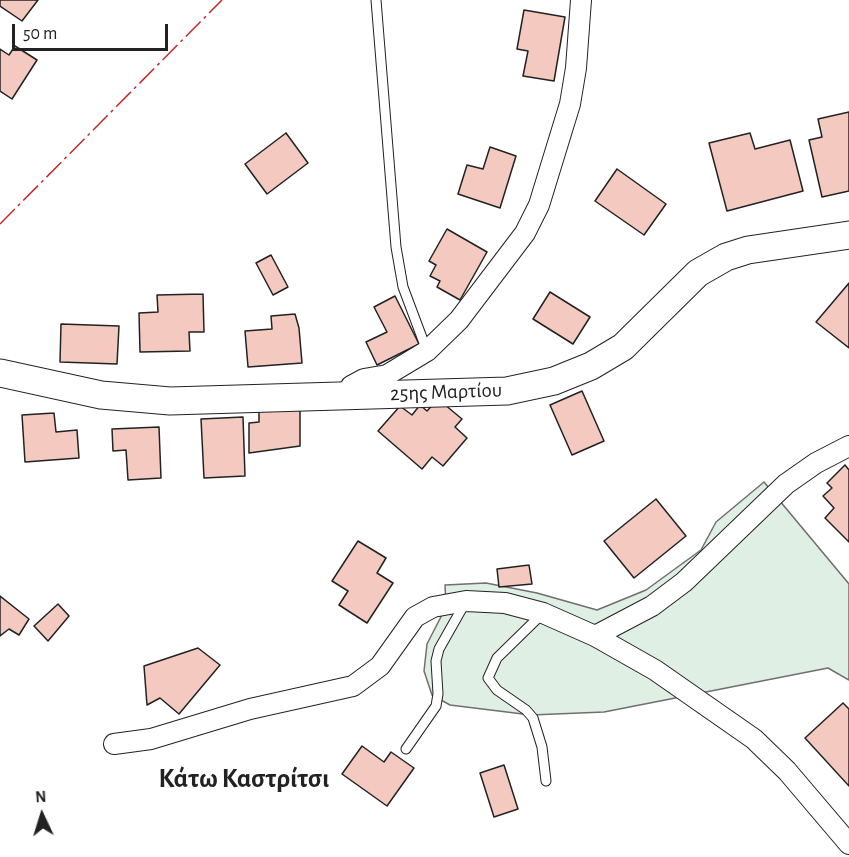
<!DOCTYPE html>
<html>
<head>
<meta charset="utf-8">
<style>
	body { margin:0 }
	#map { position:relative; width:849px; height:857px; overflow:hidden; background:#fff; font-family:"Alegreya Sans",sans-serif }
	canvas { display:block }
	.north { position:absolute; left:12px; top:785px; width:60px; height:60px; -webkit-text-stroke:4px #fff; paint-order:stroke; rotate:356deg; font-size:16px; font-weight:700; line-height:24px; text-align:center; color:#222 }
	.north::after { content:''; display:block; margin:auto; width:21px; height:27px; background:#222; clip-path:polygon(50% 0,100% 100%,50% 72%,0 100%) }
	.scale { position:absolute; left:12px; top:24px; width:156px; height:27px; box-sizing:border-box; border:3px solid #222; border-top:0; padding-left:8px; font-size:18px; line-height:21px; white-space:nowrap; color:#222; -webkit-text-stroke:4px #fff; paint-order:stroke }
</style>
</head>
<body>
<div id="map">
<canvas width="849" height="857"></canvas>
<div class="north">N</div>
<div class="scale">50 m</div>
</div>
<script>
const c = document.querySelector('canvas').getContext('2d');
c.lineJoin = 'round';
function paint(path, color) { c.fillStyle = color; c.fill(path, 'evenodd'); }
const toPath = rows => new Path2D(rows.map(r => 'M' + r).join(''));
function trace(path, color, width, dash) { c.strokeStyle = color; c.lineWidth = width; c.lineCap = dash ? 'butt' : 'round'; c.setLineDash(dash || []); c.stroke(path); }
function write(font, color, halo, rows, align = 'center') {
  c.font = font + ' "Alegreya Sans",sans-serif'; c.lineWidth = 4.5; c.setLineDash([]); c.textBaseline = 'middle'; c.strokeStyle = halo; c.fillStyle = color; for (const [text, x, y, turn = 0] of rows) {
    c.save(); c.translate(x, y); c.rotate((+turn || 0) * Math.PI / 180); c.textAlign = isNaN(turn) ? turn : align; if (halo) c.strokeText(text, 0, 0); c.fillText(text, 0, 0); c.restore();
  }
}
const green = toPath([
	[764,482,849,584,849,680,828,668,604,712,531,715,450,705,432,695,424,671,427,644,446,607,445,585,486,583,537,593,597,610,646,590,701,550,716,522,764,482]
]);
const building = toPath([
	[0,0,38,0,22,21,0,6,0,0],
	[524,10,565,17,554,81,523,76,528,51,517,49,524,10],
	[15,46,37,60,12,99,0,91,0,49,9,55,15,46],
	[849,112,849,191,822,197,809,140,822,137,818,119,849,112],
	[286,133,308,163,267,194,245,164,286,133],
	[750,133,755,149,790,140,803,191,727,211,709,143,750,133],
	[490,147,516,156,500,208,458,194,467,165,483,169,490,147],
	[617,169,666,204,644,235,595,201,617,169],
	[447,229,487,252,460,300,437,287,440,281,430,276,436,265,429,261,447,229],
	[271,255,288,287,273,295,256,263,271,255],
	[849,283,849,348,816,322,849,283],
	[550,292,590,317,573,344,533,319,550,292],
	[203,294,204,332,189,332,190,351,140,352,139,313,158,312,157,295,203,294],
	[395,296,419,344,377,365,366,342,387,332,374,307,395,296],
	[295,314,299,328,302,363,248,367,245,331,272,329,271,316,295,314],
	[61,324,119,326,117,364,60,362,61,324],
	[582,391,604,441,572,455,550,405,582,391],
	[438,399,462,419,455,427,467,438,443,466,432,457,422,469,378,431,400,406,412,415,420,405,427,411,438,399],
	[259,401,300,401,300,446,249,453,249,423,259,422,259,401],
	[54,413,56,432,77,430,79,458,25,462,22,415,54,413],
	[243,417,245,476,204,478,201,419,243,417],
	[159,427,161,478,128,480,126,450,113,451,112,429,159,427],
	[845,465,849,470,849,542,825,518,834,508,823,496,832,488,827,483,845,465],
	[656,499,686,536,634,578,604,541,656,499],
	[358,541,386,558,377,573,393,583,367,623,339,605,348,591,332,581,358,541],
	[529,565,532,584,499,587,497,569,529,565],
	[0,596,29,619,19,635,9,629,0,636,0,596],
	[58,604,69,616,48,641,34,626,58,604],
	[198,648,220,665,179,714,160,698,147,705,144,666,198,648],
	[843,703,849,709,849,786,805,738,843,703],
	[362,746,384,762,391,752,414,768,387,806,342,774,362,746],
	[504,765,518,809,494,817,480,773,504,765]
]);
const lane = toPath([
	[376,0,396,247,403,287,427,351],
	[543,613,497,658,488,678,497,690,526,710,533,718,542,747,546,781],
	[406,749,436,706,438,694,436,661,439,649,465,603]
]);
const street = toPath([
	[348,394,351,386,364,379,387,375,427,351,459,320,525,233,539,205,570,104,576,68,581,0],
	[595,636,655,670,754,739,787,771,849,844],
	[114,744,151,739,250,709,353,686,380,666,415,617,433,607,466,601,505,603,543,613,595,636,652,606,684,582,786,484,816,463,849,446]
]);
const secondary = toPath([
	[0,373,101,395,170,401,507,391,554,381,591,366,623,347,698,273,726,257,748,250,849,235]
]);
const power = toPath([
	[0,224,222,0]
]);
const streetNames = [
	["25ης Μαρτίου",446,392,-2]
];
const districtNames = [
	["Κάτω Καστρίτσι",244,779]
];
paint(green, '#e0efe3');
trace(green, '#6f6f6f', 1.5);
paint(building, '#f3c9c0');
trace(building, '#222', 1.5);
trace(lane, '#222', 11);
trace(street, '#222', 22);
trace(secondary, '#222', 29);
trace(lane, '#fff', 9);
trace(street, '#fff', 20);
trace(secondary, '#fff', 27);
trace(power, '#c62828', 1.5, [21, 4.5, 3, 4.5]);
write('21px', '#222', '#fff', streetNames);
write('bold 27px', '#222', '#fff', districtNames);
</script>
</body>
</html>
